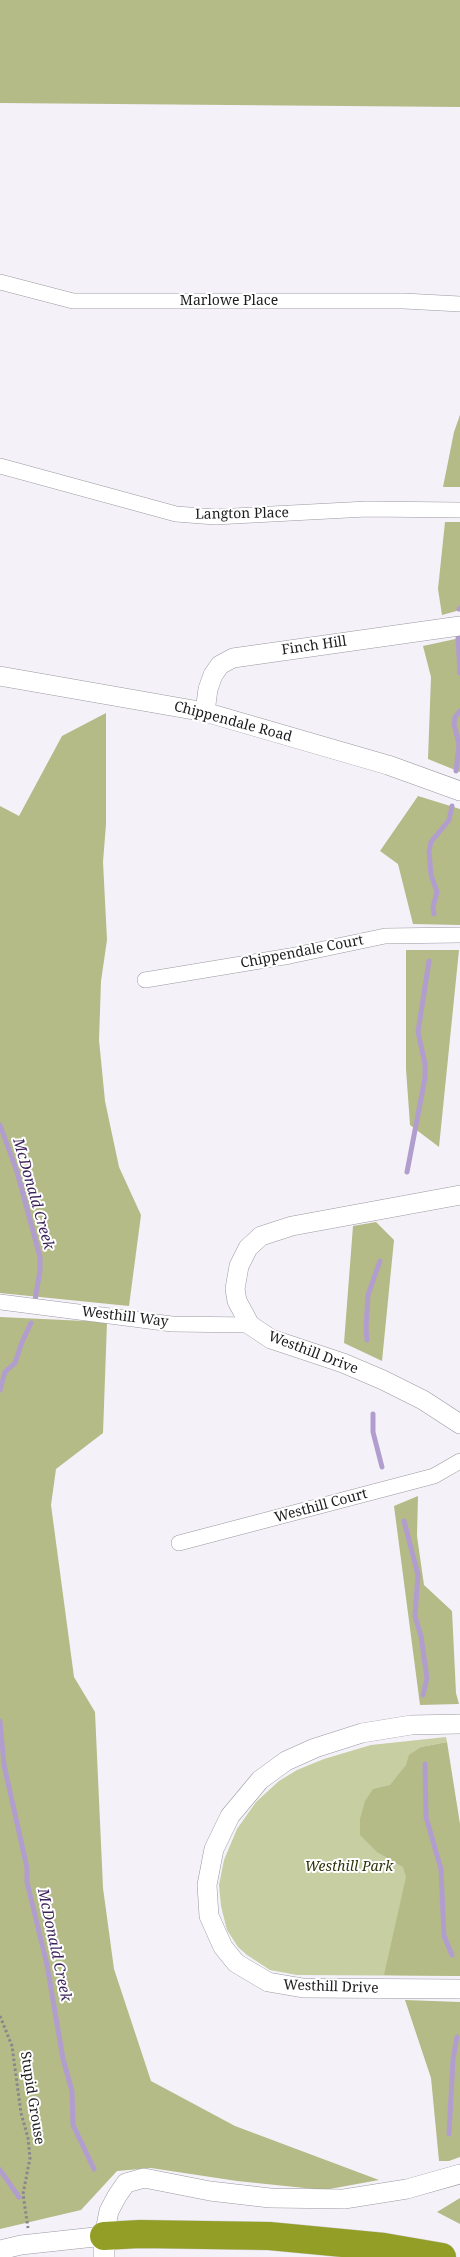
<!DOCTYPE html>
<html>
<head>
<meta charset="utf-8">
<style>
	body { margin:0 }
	canvas { display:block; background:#f4f1f9 }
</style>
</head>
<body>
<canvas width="460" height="2257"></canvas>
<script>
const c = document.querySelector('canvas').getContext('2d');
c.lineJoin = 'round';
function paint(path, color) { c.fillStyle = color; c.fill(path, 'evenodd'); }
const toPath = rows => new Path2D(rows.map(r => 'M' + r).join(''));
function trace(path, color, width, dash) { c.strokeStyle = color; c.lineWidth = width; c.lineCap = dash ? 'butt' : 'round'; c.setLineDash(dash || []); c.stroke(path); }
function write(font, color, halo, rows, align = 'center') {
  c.font = font + ' "Noto Serif",serif'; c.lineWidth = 4; c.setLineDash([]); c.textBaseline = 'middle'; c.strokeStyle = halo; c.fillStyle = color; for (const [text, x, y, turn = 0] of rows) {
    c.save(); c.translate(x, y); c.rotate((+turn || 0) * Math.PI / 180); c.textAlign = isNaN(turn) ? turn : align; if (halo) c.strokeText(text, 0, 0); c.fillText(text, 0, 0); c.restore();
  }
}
const green = toPath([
	[446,1737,447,1742,421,1747,460,1868,460,1976,297,1975,270,1970,247,1955,238,1947,227,1930,221,1906,219,1885,224,1860,237,1829,256,1802,279,1781,297,1770,324,1759,371,1745]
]);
const forest = toPath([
	[0,0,460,0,460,107,0,103],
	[460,415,460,487,443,487,454,432],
	[445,522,460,522,460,610,442,615,438,589],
	[460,638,460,772,428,759,431,677,423,646],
	[106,713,106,824,103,862,107,940,101,981,99,1040,105,1101,119,1167,141,1215,129,1306,0,1293,0,806,19,816,62,736],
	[418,796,460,809,460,925,413,924,398,864,380,851],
	[406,950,459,950,439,1147,410,1125,406,1069],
	[376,1222,394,1240,382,1361,344,1343,353,1226],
	[0,1317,107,1322,103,1433,56,1469,51,1505,74,1677,95,1712,103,1888,114,1969,151,2081,235,2126,379,2180,324,2190,237,2181,151,2168,117,2171,81,2210,0,2229],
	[418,1496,417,1536,424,1585,452,1611,456,1693,459,1704,420,1705,394,1506],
	[447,1742,460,1824,460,1976,384,1975,406,1877,403,1867,377,1852,360,1835,360,1819,365,1801,373,1789,390,1785,406,1765,409,1755,421,1747],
	[405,2000,460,2002,460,2157,449,2161,439,2161,431,2078],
	[460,2198,460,2224,437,2212]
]);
const stream = toPath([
	[459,609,460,608],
	[458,638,460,673],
	[456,771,459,744,454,724,455,717,460,711],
	[434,914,433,907,437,892,431,875,429,851,431,842,449,820,452,806],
	[0,1125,17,1172,40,1257,40,1271,35,1300],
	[407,1172,425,1078,425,1064,418,1032,429,961],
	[367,1340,366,1328,368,1295,380,1261],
	[0,1390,5,1372,15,1363,22,1342,31,1323],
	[373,1414,373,1432,382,1467],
	[404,1521,418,1575,415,1616,421,1636,427,1678,423,1695],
	[0,1721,4,1765,27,1868,27,1882,47,1965,63,2059,72,2091,73,2125,94,2169],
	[425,1764,426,1817,441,1869,444,1936,452,1955],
	[449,2134,453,2059,457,2037],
	[0,2170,19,2197]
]);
const path = toPath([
	[0,2016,12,2046,21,2113,28,2138,30,2158,23,2194,28,2228]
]);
const minor = toPath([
	[0,282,73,301,404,301,460,304],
	[0,466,176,514,215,517,367,509,460,510],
	[145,980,290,956,385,936,460,935],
	[0,1302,172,1324,250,1325],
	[179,1543,434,1476,460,1461]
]);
const tertiary = toPath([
	[0,676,205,712,388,765,460,791],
	[205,712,208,689,213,675,220,665,233,658,460,626],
	[460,1195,292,1226,261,1236,248,1248,239,1266,235,1289,237,1301,250,1325,271,1339,343,1363,383,1380,423,1400,460,1424],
	[460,1724,411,1725,362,1733,315,1748,286,1761,260,1780,230,1816,214,1849,207,1885,209,1916,223,1947,236,1963,268,1982,303,1988,460,1989],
	[0,2250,21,2245,104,2236,109,2211,117,2196,126,2183,144,2178,210,2191,270,2198,344,2199,407,2189,460,2174]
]);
const secondary = toPath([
	[104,2257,104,2236]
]);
const motorway = toPath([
	[104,2236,140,2234,269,2236,384,2247,442,2257]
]);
const streetNames = [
	["Marlowe Place",229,301],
	["Langton Place",242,514,-1],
	["Finch Hill",314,646,-8],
	["Chippendale Road",233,722,15],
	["Chippendale Court",302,952,-11],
	["Westhill Way",125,1317,7],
	["Westhill Drive",313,1353,21],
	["Westhill Court",321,1506,-15],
	["Westhill Drive",331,1987,2],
	["Stupid Grouse",32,2098,81]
];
const parkNames = [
	["Westhill Park",349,1867]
];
const waterNames = [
	["McDonald Creek",33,1194,74],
	["McDonald Creek",54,1945,78]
];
paint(green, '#c7cea1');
paint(forest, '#b4bb87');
trace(stream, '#b29ece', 5);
trace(minor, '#9b99a0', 16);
trace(tertiary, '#9b99a0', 20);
trace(secondary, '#9b99a0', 22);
trace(motorway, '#d2d2d2', 29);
trace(path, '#89878d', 3, [2.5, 2.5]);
trace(minor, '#fff', 15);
trace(tertiary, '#fff', 19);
trace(secondary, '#fff', 21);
trace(motorway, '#939e26', 28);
write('14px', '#1d1c1f', '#fff', streetNames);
write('italic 14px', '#2f330a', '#fff', parkNames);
write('italic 15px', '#3a1f58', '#fff', waterNames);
</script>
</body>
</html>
